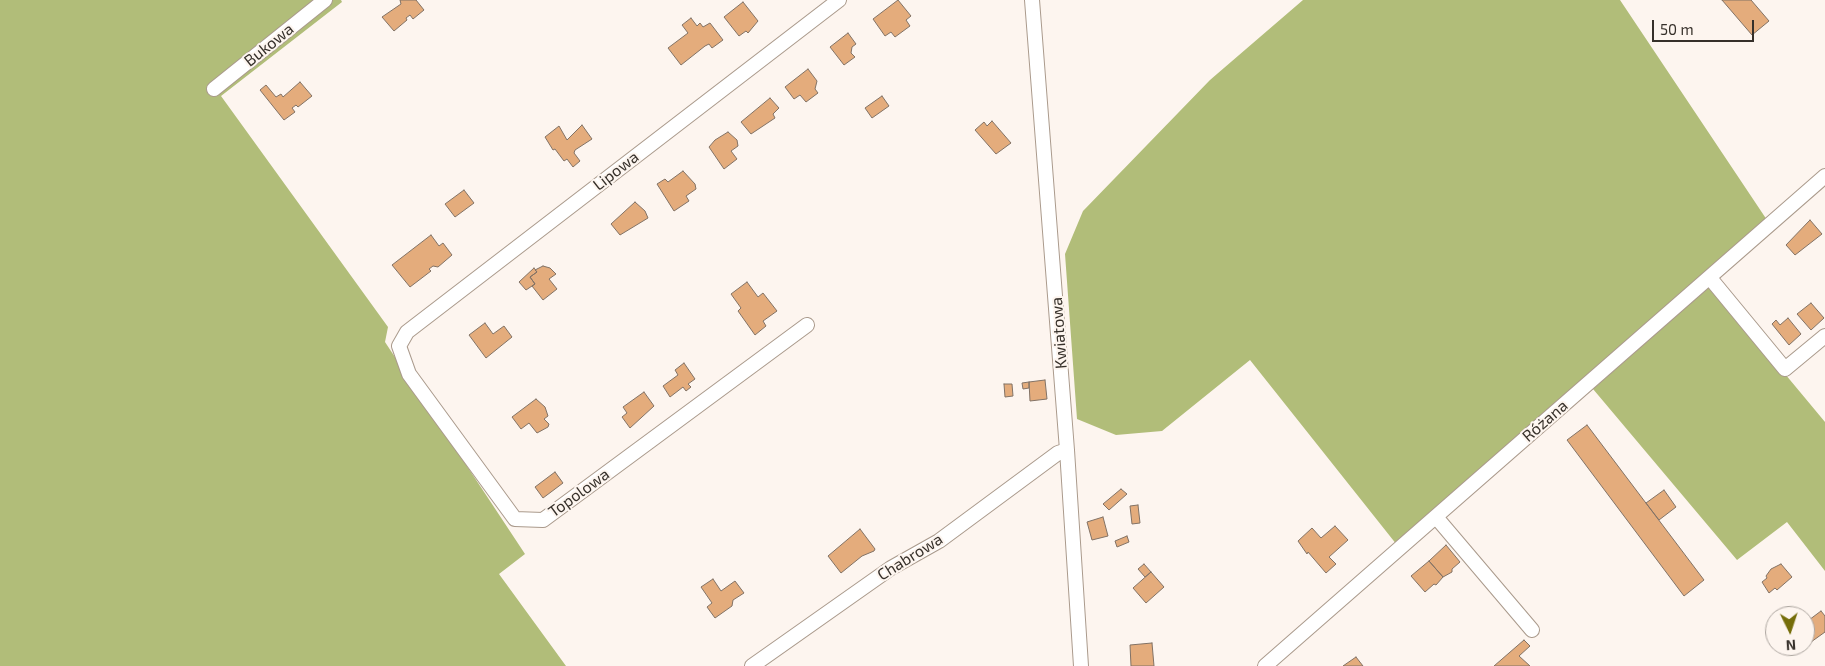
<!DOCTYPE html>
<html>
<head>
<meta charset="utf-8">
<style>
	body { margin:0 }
	#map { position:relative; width:1825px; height:666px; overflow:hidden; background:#fdf5ef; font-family:"Exo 2",sans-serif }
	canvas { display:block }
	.north { position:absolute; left:1765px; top:606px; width:50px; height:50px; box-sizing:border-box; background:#fdf5ef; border:1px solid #ada6a0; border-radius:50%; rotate:176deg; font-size:14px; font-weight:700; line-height:20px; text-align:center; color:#36302a }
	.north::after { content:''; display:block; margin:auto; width:18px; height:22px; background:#756d09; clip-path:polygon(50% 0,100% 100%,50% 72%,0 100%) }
	.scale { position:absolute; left:1652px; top:20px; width:102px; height:22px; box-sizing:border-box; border:2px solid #36302a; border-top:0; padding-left:6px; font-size:15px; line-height:18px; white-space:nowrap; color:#36302a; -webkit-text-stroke:4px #fdf5ef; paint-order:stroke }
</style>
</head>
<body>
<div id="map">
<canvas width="1825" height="666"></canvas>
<div class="north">N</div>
<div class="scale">50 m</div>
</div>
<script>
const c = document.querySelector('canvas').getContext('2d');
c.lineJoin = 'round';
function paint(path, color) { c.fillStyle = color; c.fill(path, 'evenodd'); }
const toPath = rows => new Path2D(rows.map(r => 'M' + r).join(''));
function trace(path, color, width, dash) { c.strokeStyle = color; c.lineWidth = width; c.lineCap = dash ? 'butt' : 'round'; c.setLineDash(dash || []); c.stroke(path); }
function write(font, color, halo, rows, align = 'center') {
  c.font = font + ' "Exo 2",sans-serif'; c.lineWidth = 4; c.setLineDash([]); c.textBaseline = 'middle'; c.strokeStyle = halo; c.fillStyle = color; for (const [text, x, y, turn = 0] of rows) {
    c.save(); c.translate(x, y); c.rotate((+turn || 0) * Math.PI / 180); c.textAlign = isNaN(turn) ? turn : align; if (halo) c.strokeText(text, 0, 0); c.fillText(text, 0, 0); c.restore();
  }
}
const forest = toPath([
	[0,0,341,0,342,2,221,96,388,327,385,342,525,554,499,574,566,666,0,666],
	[1303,0,1620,0,1767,220,1397,545,1250,360,1162,431,1116,435,1077,419,1065,254,1083,211,1210,80],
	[1711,285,1825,422,1825,571,1787,522,1737,560,1593,389]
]);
const building = toPath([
	[416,0,424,10,413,19,410,15,406,18,407,20,394,31,382,17,401,4,400,0,416,0],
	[898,0,911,16,906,20,910,26,895,37,891,32,885,36,873,19,898,0],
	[1722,0,1751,0,1769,21,1752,35,1722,0],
	[743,2,758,21,748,33,746,31,739,36,724,17,743,2],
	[691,18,697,26,700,23,703,27,710,23,723,40,712,48,709,44,705,46,681,65,668,48,688,33,682,25,691,18],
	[848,33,856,44,852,47,851,53,855,57,844,65,830,47,848,33],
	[808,69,817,81,815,89,818,93,806,102,800,95,794,99,785,87,808,69],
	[300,82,312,96,298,107,296,105,292,108,295,112,284,120,260,90,266,85,276,97,281,94,283,97,300,82],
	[882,96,889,106,872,118,865,108,882,96],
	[770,98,779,108,773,114,775,118,751,134,741,122,770,98],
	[992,121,1011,143,996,154,975,130,984,122,987,126,992,121],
	[582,125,592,139,575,150,574,153,580,161,573,167,567,159,564,161,555,149,553,150,545,137,559,126,567,140,582,125],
	[728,132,737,140,738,146,731,151,737,159,724,169,709,147,715,140,728,132],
	[683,171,695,184,696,189,686,196,689,201,674,211,657,184,665,179,668,182,683,171],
	[464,190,474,203,455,217,445,204,464,190],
	[635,202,645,211,648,218,620,235,611,224,635,202],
	[1810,220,1822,234,1795,255,1786,245,1810,220],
	[431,235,439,246,443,243,452,255,438,267,433,266,429,269,431,271,410,287,392,265,431,235],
	[543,266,550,268,556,274,549,279,557,289,543,300,532,286,535,284,530,277,537,272,535,270,543,266],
	[534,268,537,272,530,277,535,284,526,290,519,282,534,268],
	[747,282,758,297,763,293,777,311,763,321,766,326,755,335,738,311,741,308,731,294,747,282],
	[1811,303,1824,318,1811,330,1797,314,1811,303],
	[1788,318,1801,334,1789,345,1772,324,1776,320,1780,325,1788,318],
	[485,323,493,334,504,326,512,337,486,358,469,335,485,323],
	[684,363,695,379,688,384,691,387,686,391,683,387,670,397,663,386,678,375,675,370,684,363],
	[1045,380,1047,399,1030,401,1029,382,1045,380],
	[1029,382,1029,388,1023,389,1022,383,1029,382],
	[1004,384,1012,384,1013,396,1005,397,1004,384],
	[644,392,654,406,630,428,622,417,627,413,623,407,644,392],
	[536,399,545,407,548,416,544,419,549,424,548,427,537,433,529,423,521,429,512,417,536,399],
	[1587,425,1704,580,1684,596,1567,440,1587,425],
	[555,472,563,483,543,498,535,487,555,472],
	[1121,489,1127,494,1109,510,1103,504,1121,489],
	[1664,490,1676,507,1659,520,1646,503,1664,490],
	[1138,505,1140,523,1132,524,1130,506,1138,505],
	[1103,517,1108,536,1092,540,1087,522,1103,517],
	[1335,526,1348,540,1329,557,1336,564,1326,573,1308,552,1307,554,1298,541,1312,528,1321,538,1335,526],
	[860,529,875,549,874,551,862,556,841,573,828,556,860,529],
	[1127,536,1129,542,1117,547,1115,541,1127,536],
	[1446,545,1460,562,1452,569,1452,572,1443,577,1429,561,1446,545],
	[1429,561,1443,577,1436,585,1434,584,1425,592,1411,576,1429,561],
	[1144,564,1151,572,1145,577,1138,569,1144,564],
	[1781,564,1792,577,1777,590,1775,588,1769,593,1762,582,1767,578,1766,576,1771,569,1781,564],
	[1151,572,1164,587,1146,603,1133,588,1151,572],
	[713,579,721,591,735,581,744,593,733,600,732,606,715,618,707,607,712,603,701,587,713,579],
	[1821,611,1825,616,1825,632,1811,642,1805,635,1805,623,1821,611],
	[1524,640,1530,646,1519,656,1530,666,1494,666,1524,640],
	[1152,643,1154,666,1131,666,1130,645,1152,643],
	[1356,657,1363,666,1343,666,1356,657]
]);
const minor = toPath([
	[1032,0,1067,450,1081,666],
	[214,89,325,0],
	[1710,278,1785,369,1825,336],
	[807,325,543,520,515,519,409,374,399,346,407,332,839,0],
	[1436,517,1532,630],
	[752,666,891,568,939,541,1058,453,1067,450],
	[1265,666,1825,176]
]);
const streetNames = [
	["Bukowa",269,45,-39],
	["Lipowa",616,171,-38],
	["Kwiatowa",1059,333,-94],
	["Różana",1545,421,-41],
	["Topolowa",579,493,-36],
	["Chabrowa",910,557,-32]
];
paint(forest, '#b1bd79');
paint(building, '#e4ac7c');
trace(building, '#827265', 1);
trace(minor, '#aa9a8c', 16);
trace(minor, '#fff', 14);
write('16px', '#36302a', '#fdf5ef', streetNames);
</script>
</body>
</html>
